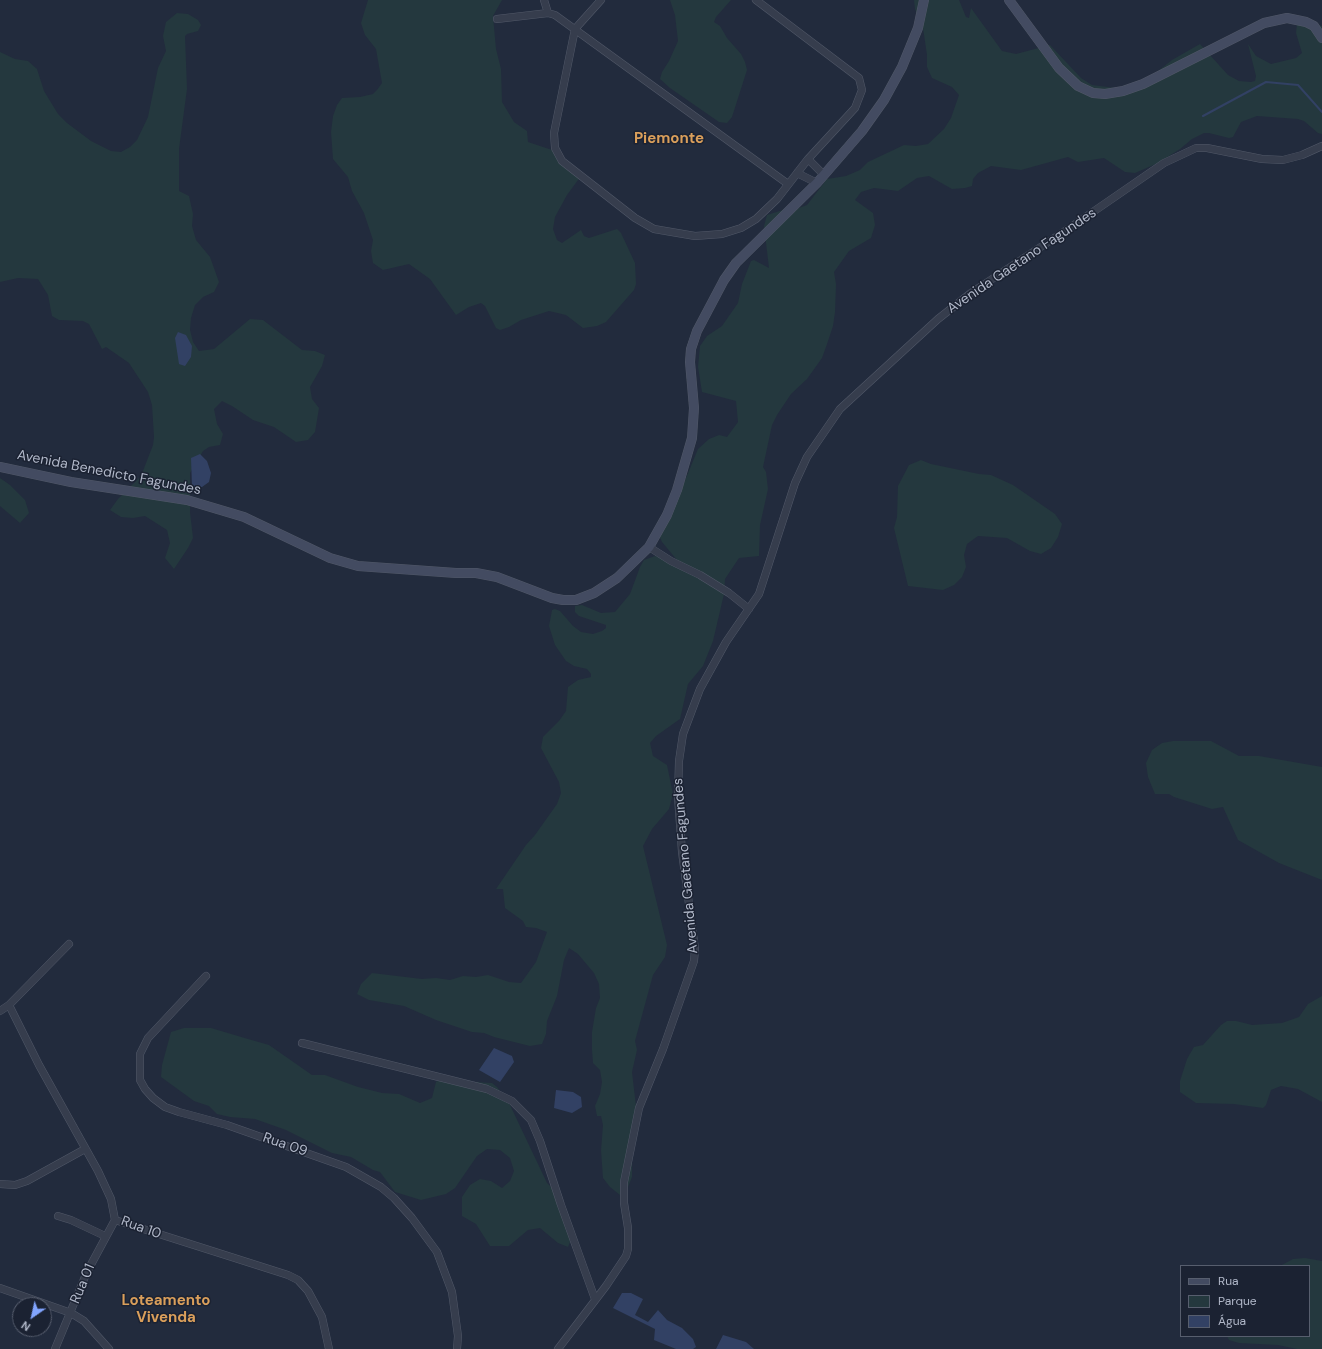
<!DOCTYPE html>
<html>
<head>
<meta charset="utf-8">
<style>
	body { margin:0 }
	#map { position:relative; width:1322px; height:1349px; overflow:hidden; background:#222b3d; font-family:"DM Sans",sans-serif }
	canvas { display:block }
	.legend { position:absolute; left:1180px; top:1265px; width:130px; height:72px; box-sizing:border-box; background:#1b2232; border:1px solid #575e6e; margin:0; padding:5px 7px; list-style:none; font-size:12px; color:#b1b8c9 }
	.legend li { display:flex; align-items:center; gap:8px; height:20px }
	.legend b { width:20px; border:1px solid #575e6e }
	.north { position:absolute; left:12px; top:1297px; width:40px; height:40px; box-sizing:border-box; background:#1b2232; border:1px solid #575e6e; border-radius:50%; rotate:214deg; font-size:11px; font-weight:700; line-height:16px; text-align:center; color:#b1b8c9 }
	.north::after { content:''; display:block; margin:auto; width:14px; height:18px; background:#81a4fe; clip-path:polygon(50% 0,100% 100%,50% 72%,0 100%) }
</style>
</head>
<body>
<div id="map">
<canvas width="1322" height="1349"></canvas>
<ul class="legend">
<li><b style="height:5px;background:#434b61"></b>Rua</li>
<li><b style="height:11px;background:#24383e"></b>Parque</li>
<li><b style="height:11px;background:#324164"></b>Água</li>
</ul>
<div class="north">N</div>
</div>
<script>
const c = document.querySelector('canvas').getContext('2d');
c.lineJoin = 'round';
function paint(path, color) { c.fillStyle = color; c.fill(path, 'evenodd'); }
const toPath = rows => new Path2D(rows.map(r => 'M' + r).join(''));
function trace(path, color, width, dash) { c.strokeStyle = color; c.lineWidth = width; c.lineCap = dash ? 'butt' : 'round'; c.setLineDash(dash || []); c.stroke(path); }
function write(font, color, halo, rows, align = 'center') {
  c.font = font + ' "DM Sans",sans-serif'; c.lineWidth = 3; c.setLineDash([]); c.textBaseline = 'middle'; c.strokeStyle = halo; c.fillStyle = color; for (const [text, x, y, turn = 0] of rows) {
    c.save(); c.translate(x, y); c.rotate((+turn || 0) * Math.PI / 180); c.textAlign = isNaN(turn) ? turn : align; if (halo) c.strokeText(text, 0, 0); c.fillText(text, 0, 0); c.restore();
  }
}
const green = toPath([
	[368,0,502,0,493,16,496,49,501,69,502,102,514,122,527,131,528,142,552,150,569,163,581,176,567,195,555,217,553,229,557,240,562,243,581,230,584,236,589,238,617,229,621,233,635,263,636,284,634,290,606,322,597,326,583,328,566,315,549,311,521,320,509,327,500,330,496,328,485,306,481,303,469,307,456,315,430,279,409,264,383,270,373,263,371,251,373,240,364,213,352,191,348,177,333,159,331,132,333,116,337,105,342,98,360,97,373,94,377,90,382,83,376,49,365,35,361,23],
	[670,0,731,0,716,17,714,22,720,26,727,38,741,54,745,62,747,70,732,117,727,123,719,122,670,88,660,79,662,72,669,61,678,41,675,15],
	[914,0,959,0,966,17,969,18,971,8,1002,51,1016,54,1050,45,1081,78,1092,85,1116,88,1128,86,1153,75,1172,60,1200,44,1228,75,1239,81,1251,82,1255,81,1256,76,1248,44,1256,56,1271,64,1296,58,1302,53,1296,33,1297,24,1317,24,1322,26,1322,134,1318,133,1304,121,1298,119,1257,116,1241,122,1233,137,1229,138,1209,133,1204,133,1192,139,1180,149,1158,163,1135,173,1125,172,1104,158,1078,162,1068,157,1021,170,991,166,978,173,973,179,972,186,965,188,952,189,929,176,917,178,898,191,874,188,861,192,855,200,873,213,875,225,871,238,849,251,834,272,836,284,835,312,833,326,826,347,822,358,807,379,791,394,777,415,772,425,763,467,766,472,768,489,760,525,759,556,739,558,725,579,724,594,713,641,703,666,688,684,680,719,656,736,650,743,653,756,667,765,673,794,669,809,652,829,643,846,667,945,665,957,653,975,635,1041,637,1050,632,1072,637,1115,632,1151,632,1177,628,1187,620,1195,610,1187,603,1178,601,1150,603,1125,601,1116,597,1116,595,1106,600,1094,602,1082,600,1070,593,1063,592,1050,592,1032,596,1008,600,998,599,984,594,973,578,954,569,948,564,960,557,996,547,1021,546,1034,542,1044,530,1046,494,1037,484,1033,472,1032,436,1020,404,1006,369,1000,357,994,361,984,372,973,422,979,436,978,450,980,463,976,476,977,488,975,509,982,521,983,536,962,547,932,536,928,526,927,523,921,505,908,503,889,496,889,526,845,535,835,557,804,561,793,559,782,541,748,543,737,559,721,566,711,568,687,578,680,591,677,591,674,587,669,574,666,566,661,555,645,549,626,552,610,555,609,560,611,573,626,581,632,593,634,602,631,606,628,606,625,579,616,575,612,575,606,582,605,601,613,615,612,630,594,640,567,644,560,655,556,677,560,662,542,658,533,674,507,698,449,709,439,719,435,727,437,738,422,736,401,702,392,698,367,700,346,707,336,722,326,738,303,742,284,751,261,754,260,769,268,764,226,767,215,783,210,787,207,796,209,807,205,827,179,846,176,860,170,868,162,904,145,916,146,928,144,944,129,951,118,959,95,952,87,932,78,927,67,927,55,923,28,915,9],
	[177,13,188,14,198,20,201,25,198,31,187,34,185,36,187,89,179,149,179,191,189,196,193,214,192,226,196,240,210,257,219,282,214,292,203,297,195,305,191,318,190,330,193,342,199,351,214,349,250,319,263,320,302,350,315,351,325,355,322,366,310,387,312,399,319,408,315,432,308,440,296,442,274,427,253,420,232,406,222,401,214,409,217,424,223,434,220,445,209,447,203,451,190,473,190,512,193,538,188,548,174,569,165,558,170,543,167,530,145,516,133,518,121,517,110,510,118,499,141,476,153,445,154,437,152,405,148,392,129,363,106,347,102,349,89,324,83,321,59,320,52,316,48,295,38,279,18,278,0,282,0,52,15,59,28,61,37,69,44,91,58,114,67,123,91,141,111,151,121,152,130,147,137,140,148,117,158,68,166,51,163,36,166,22],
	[921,460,931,464,979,474,991,475,1013,485,1055,514,1062,524,1058,537,1051,548,1041,554,1030,551,1007,538,978,536,967,544,964,555,966,567,962,577,954,585,943,590,908,586,894,528,897,517,898,486,909,465],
	[0,478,10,485,25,500,29,513,20,523,0,506],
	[1173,741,1211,741,1239,756,1259,756,1322,767,1322,880,1279,863,1238,840,1223,807,1212,809,1174,797,1169,794,1155,794,1148,777,1146,763,1152,750,1162,743],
	[1322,996,1322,1102,1298,1089,1281,1086,1271,1090,1266,1105,1263,1108,1234,1104,1196,1103,1180,1092,1180,1081,1187,1059,1194,1047,1203,1045,1221,1025,1227,1021,1236,1021,1252,1025,1282,1023,1299,1017,1308,1004],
	[184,1028,211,1028,248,1039,269,1045,312,1075,325,1075,358,1087,382,1093,399,1094,420,1103,432,1098,436,1082,439,1080,492,1083,497,1087,510,1105,547,1183,555,1191,572,1237,568,1247,558,1243,540,1228,528,1230,509,1246,490,1246,476,1224,462,1216,462,1197,470,1185,480,1179,491,1181,502,1188,510,1181,514,1171,510,1158,500,1150,487,1149,477,1156,455,1188,446,1194,421,1200,395,1192,380,1172,373,1170,351,1157,332,1153,286,1130,255,1119,230,1117,217,1114,209,1106,194,1101,161,1077,162,1065,171,1032],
	[1305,1258,1322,1261,1322,1349,1297,1349,1278,1345,1239,1343,1229,1340,1227,1336,1309,1336,1309,1266,1280,1266,1293,1259]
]);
const water = toPath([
	[178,332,186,335,192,346,191,357,185,366,179,364,175,338],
	[200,454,207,461,211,473,209,482,202,487,192,487,191,458],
	[494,1048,512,1056,514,1062,500,1082,479,1070],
	[556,1090,573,1092,581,1097,582,1107,572,1113,554,1108],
	[622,1293,631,1293,643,1299,635,1315,648,1322,658,1310,667,1320,682,1328,693,1339,696,1347,693,1349,676,1349,654,1340,655,1329,613,1308],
	[723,1335,746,1342,754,1349,716,1349]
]);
const stream = toPath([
	[1203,116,1266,82,1298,85,1322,112]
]);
const street = toPath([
	[544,0,548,13],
	[601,0,575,29,554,133,555,148,562,161,635,218,654,229,695,236,722,234,741,228,756,219,777,199,808,159,855,108,862,90,859,78,756,0],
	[497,19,548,13,555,15,788,184],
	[808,159,824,175],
	[797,173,817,183],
	[649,547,671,561,700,575,729,593,749,609],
	[206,976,148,1038,140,1054,140,1080,145,1089,153,1098,165,1107,179,1112,227,1125,346,1167,381,1187,394,1198,412,1218,437,1252,452,1292,458,1336,457,1349],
	[9,1005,39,1065,98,1171,111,1199,115,1220,288,1275,298,1280,308,1291,322,1317,329,1349],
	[0,1011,9,1005,69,944],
	[302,1043,487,1089,512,1101,531,1120,540,1141,561,1205,595,1299],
	[0,1184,15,1185,27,1181,85,1149],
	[58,1216,71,1220,105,1236],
	[0,1288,71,1313,84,1321,109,1349],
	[55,1349,87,1272,115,1220],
	[558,1349,606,1286,626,1256,628,1249,628,1228,624,1203,624,1182,639,1108,663,1049,694,961,695,949,682,852,678,797,679,761,683,734,700,689,726,642,759,594,795,483,807,457,840,409,938,319,971,293,1071,227,1164,163,1196,148,1207,148,1262,159,1283,160,1302,155,1322,146]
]);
const secondary = toPath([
	[1009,0,1059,68,1078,86,1093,93,1105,94,1123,91,1143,84,1264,23,1287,18,1306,22,1314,26,1322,38],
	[0,467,71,482,187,500,244,517,330,558,358,566,456,573,476,573,497,577,552,598,563,600,576,600,594,593,617,578,649,547,667,515,677,490,692,438,694,408,690,362,691,349,697,331,724,280,736,263,817,183,862,131,884,100,902,67,918,28,924,0]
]);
const streetNames = [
	["Avenida Gaetano Fagundes",1022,261,-34],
	["Avenida Benedicto Fagundes",109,473,11],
	["Avenida Gaetano Fagundes",686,866,-95],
	["Rua 09",285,1145,19],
	["Rua 10",141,1228,20],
	["Rua 01",83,1284,-67]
];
const neighbourhoodNames = [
	["Piemonte",669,139],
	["Loteamento",166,1301],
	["Vivenda",166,1318]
];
paint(green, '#24383e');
paint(water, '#324164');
trace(stream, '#324164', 2);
trace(street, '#515868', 8);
trace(secondary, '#515868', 10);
trace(street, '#363d4d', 7);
trace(secondary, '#434b61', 9);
write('14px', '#b1b8c9', '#1b2232', streetNames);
write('bold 15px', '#da9f5b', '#1b2232', neighbourhoodNames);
</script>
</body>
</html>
